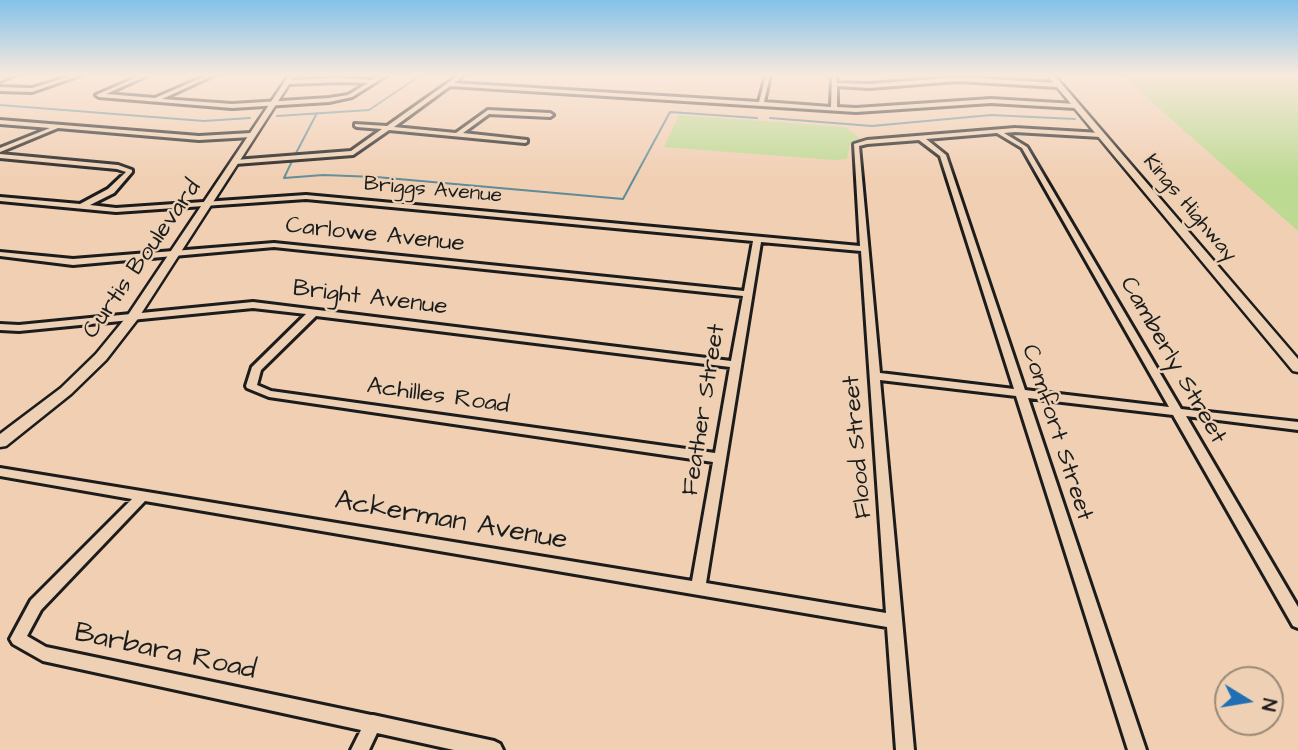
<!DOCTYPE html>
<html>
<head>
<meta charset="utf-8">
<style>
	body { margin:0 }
	#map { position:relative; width:1298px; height:750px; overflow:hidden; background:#f1cfb3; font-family:"Architects Daughter",sans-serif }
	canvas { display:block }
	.north { position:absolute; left:1214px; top:666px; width:70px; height:70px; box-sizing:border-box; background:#eed1b4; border:2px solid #9a8977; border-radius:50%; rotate:101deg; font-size:19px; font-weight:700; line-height:28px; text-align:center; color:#1c1c1c }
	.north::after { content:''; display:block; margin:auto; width:24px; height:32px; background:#1f6fb2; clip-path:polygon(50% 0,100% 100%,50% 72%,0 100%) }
</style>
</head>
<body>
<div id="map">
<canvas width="1298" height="750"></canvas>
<div class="north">N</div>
</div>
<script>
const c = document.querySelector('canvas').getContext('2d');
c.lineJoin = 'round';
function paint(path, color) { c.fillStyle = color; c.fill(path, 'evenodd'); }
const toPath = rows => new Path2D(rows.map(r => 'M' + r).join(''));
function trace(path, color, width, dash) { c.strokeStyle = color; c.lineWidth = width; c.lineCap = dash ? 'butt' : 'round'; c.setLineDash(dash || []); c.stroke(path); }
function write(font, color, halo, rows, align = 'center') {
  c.font = font + ' "Architects Daughter",sans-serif'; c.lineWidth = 5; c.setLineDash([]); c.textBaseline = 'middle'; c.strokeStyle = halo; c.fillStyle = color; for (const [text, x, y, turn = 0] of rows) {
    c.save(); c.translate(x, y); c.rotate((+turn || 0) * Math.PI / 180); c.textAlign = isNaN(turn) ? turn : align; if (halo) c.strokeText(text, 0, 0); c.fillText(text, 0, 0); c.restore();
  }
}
const green = toPath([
	[1121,75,1298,75,1298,231],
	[679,115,845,127,861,139,850,144,847,159,834,160,664,147]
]);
const stream = toPath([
	[0,105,204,121,250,118],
	[277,116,369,110,421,75],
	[770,118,872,126,991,115,1075,119],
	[295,155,317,113],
	[293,159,284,178,323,175,376,177,623,199,670,112,757,118]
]);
const minor = toPath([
	[8,75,15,75,0,81,0,77,8,75],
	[74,75,81,75,32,92,0,91,0,87,32,88,74,75],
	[142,75,148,75,106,94,155,98,208,75,214,75,162,99,232,104,329,98,348,95,368,83,341,82,288,84,285,82,288,80,341,78,372,80,381,75,387,75,352,97,329,102,232,108,99,97,96,95,142,75],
	[459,75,464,75,454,83,759,102,766,75,770,75,764,102,831,107,832,75,836,75,837,83,869,84,958,77,1058,83,1061,85,1058,87,958,81,869,88,837,86,837,107,856,108,991,99,1076,104,1079,106,1076,108,991,103,856,112,450,86,394,127,456,133,488,110,550,113,553,115,550,117,489,114,463,133,527,140,527,142,525,143,389,130,353,155,235,164,232,162,235,160,351,151,382,129,357,127,355,126,355,124,387,126,459,75],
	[0,120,199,136,251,133,254,135,251,137,199,140,58,128,0,152,0,148,50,128,0,124,0,120],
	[1015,128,1101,133,1104,135,1101,137,1015,132,1004,133,1027,147,1181,409,1298,422,1298,430,1186,416,1298,607,1298,628,1293,626,1173,415,1028,398,1146,750,1128,750,1016,396,880,380,914,750,896,750,887,627,145,501,41,610,27,636,46,647,371,715,373,715,494,741,500,744,503,750,454,750,377,733,369,750,351,750,361,730,43,661,13,644,10,639,31,600,132,499,0,476,0,468,692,581,713,462,269,397,247,388,246,386,252,367,306,314,253,308,19,331,0,330,0,324,19,325,253,302,731,361,743,296,274,247,73,265,0,256,0,252,73,259,274,243,744,291,753,241,306,199,116,212,0,201,0,197,80,204,108,189,126,172,117,169,0,158,0,154,118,165,132,170,132,172,114,193,90,205,116,208,306,195,860,246,854,144,867,140,1015,128],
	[997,133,1022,148,1169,407,1025,390,946,155,926,139,997,133],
	[919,140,940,156,1014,389,880,373,859,146,867,144,919,140],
	[761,242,861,251,886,613,706,583,761,242],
	[316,316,730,367,715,453,271,391,257,385,261,370,316,316]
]);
const tertiary = toPath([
	[289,75,295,75,137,320,106,360,71,394,6,446,0,447,0,434,61,388,96,354,128,315,289,75],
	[1047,75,1054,75,1298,359,1298,372,1293,371,1047,75]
]);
const farStreetnames = [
	["Briggs Avenue",433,191,5],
	["Kings Highway",1189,209,50]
];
const streetNames = [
	["Carlowe Avenue",375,236,6],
	["Curtis Boulevard",143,260,-55],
	["Bright Avenue",370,299,7],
	["Camberly Street",1172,361,60],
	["Achilles Road",438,397,8],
	["Feather Street",705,410,-81],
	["Comfort Street",1056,433,72],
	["Flood Street",859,447,-95]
];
const nearStreetnames = [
	["Ackerman Avenue",451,522,10],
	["Barbara Road",165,653,12]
];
paint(green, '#bcda92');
trace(stream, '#5f8c99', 2);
trace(minor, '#1c1c1c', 6);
trace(tertiary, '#1c1c1c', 5);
paint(minor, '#eed1b4');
paint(tertiary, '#eed1b4');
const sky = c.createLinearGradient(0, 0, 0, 180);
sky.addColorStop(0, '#83c2ea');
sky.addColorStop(0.42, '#f9e9dd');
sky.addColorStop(1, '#f9e9dd00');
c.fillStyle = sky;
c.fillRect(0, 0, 1298, 180);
write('21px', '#1c1c1c', '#eed1b4', farStreetnames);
write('24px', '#1c1c1c', '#eed1b4', streetNames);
write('28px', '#1c1c1c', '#eed1b4', nearStreetnames);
</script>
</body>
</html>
